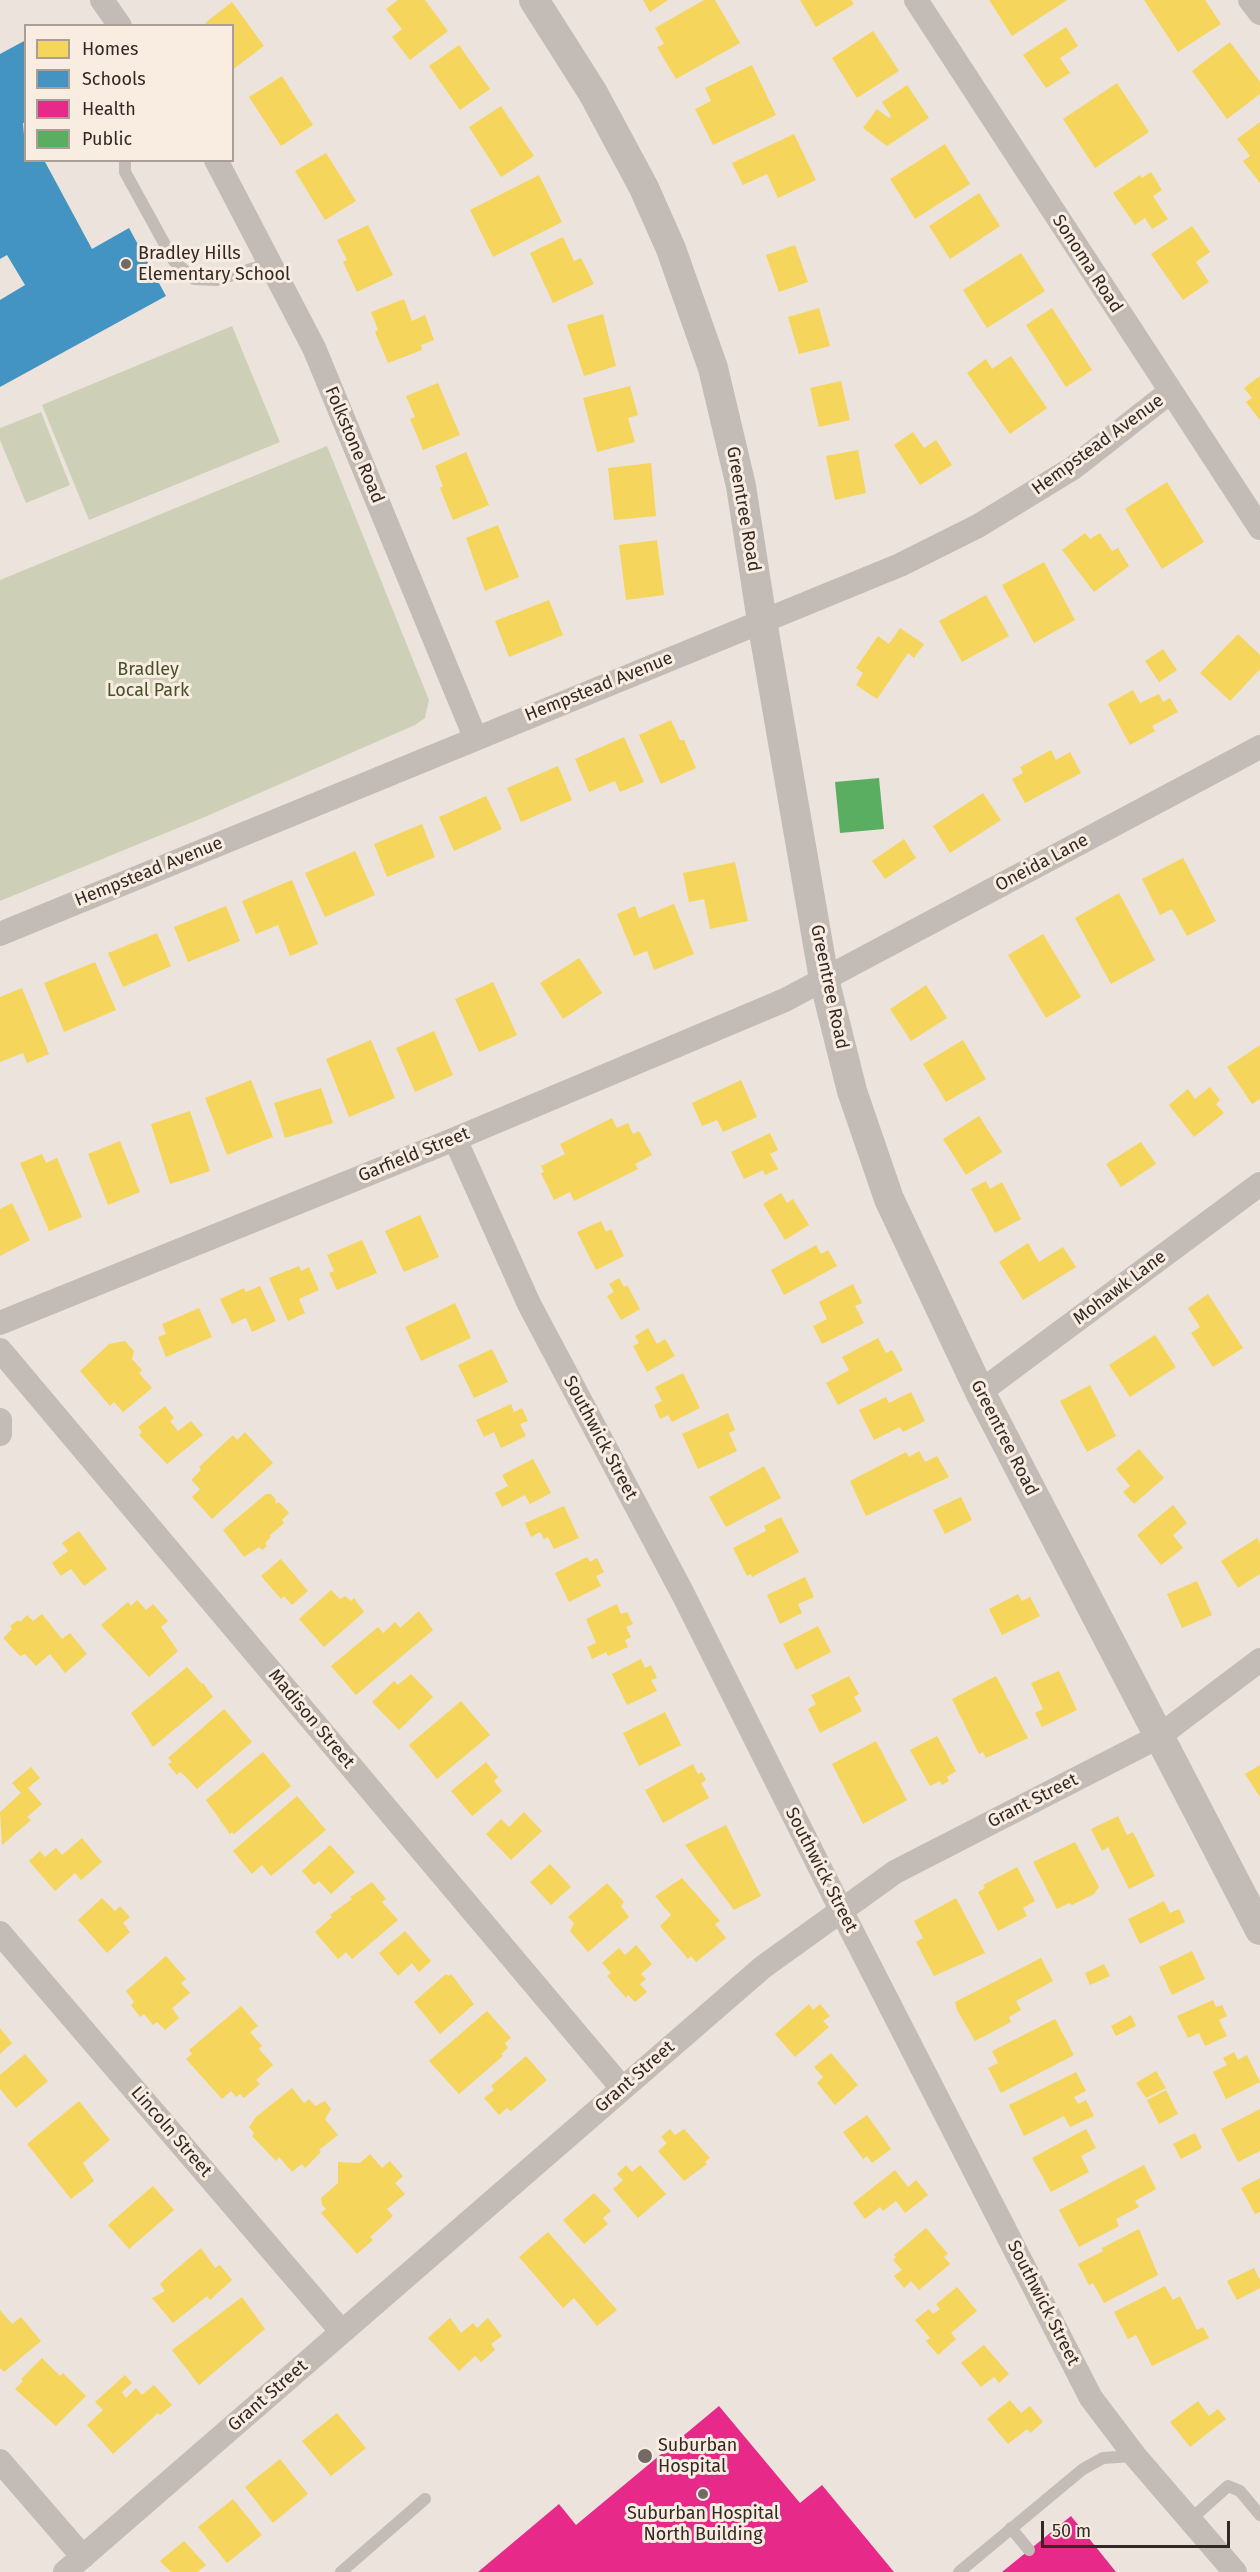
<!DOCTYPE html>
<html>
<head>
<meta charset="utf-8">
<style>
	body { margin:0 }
	#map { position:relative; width:1260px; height:2572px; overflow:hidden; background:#ebe3dc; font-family:"Fira Sans",sans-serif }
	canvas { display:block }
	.legend { position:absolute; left:24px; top:24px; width:210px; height:138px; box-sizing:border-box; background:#f9ede2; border:2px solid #aa9e96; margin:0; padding:8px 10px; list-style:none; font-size:18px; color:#332825 }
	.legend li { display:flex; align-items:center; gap:12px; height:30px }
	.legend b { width:30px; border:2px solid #aa9e96 }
	.scale { position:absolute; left:1041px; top:2521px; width:189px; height:27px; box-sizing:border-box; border:3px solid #332825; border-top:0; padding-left:8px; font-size:18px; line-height:21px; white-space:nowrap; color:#332825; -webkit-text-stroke:4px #f9ede2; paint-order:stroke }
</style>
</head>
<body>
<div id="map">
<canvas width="1260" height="2572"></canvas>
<ul class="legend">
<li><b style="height:16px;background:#f6d55c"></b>Homes</li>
<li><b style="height:16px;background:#4393c3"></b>Schools</li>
<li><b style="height:16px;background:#e7298a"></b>Health</li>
<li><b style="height:16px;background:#5aae61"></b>Public</li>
</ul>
<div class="scale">50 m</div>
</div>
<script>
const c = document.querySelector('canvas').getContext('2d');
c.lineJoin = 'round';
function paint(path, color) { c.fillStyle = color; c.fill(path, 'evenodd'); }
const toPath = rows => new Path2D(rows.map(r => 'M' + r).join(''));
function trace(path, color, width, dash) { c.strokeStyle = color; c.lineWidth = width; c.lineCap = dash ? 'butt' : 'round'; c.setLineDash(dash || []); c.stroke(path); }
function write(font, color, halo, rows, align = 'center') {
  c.font = font + ' "Fira Sans",sans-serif'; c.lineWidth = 6; c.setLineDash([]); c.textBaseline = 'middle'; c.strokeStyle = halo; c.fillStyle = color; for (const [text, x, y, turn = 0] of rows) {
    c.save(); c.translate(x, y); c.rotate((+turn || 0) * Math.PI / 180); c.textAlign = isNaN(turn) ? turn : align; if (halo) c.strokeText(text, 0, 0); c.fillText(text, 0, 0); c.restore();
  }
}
const green = toPath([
	[232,326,280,442,89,520,42,405],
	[41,412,70,485,26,503,0,440,0,428],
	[327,446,429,700,425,718,415,725,207,816,0,901,0,580]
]);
const homes = toPath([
	[398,0,425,0,448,31,410,60,392,37,402,29,386,9],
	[643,0,668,0,650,12],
	[704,0,715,0,740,43,676,79,657,47,664,44,655,28],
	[800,0,851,0,854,4,816,27],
	[989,0,1067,0,1012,36],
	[1144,0,1205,0,1221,24,1178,52],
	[232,2,264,46,232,70,232,26,207,26,205,23],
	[1066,27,1078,46,1060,58,1070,73,1046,88,1023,55],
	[873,31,899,71,857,98,832,58],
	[1230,42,1260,82,1260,94,1227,119,1192,71],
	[459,45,490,89,460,110,429,66],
	[752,65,776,115,713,145,695,109,711,101,705,88],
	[282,76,313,125,281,146,249,97],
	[1117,83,1149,132,1095,168,1063,119],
	[907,85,929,118,887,146,863,128,877,109,889,118,891,116,882,102],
	[501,106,534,156,501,177,469,127],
	[1260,122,1260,183,1243,161,1250,156,1237,139],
	[794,134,816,180,778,198,767,174,743,185,732,163],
	[945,144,970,184,915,219,890,179],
	[326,153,356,201,325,220,295,171],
	[1151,172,1162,190,1153,196,1168,219,1152,229,1145,218,1135,225,1113,193,1140,175,1142,178],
	[539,175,562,222,493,257,470,210],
	[979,193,1000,226,950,259,929,226],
	[368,225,393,275,357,292,343,262,347,260,337,240],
	[1192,226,1210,252,1196,262,1209,282,1183,300,1151,254],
	[563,237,574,261,581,258,594,284,553,303,530,253],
	[795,245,808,282,779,292,766,255],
	[1021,253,1045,291,987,328,963,290],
	[404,299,412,321,425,315,434,340,421,345,422,350,388,363,375,332,378,330,371,312],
	[819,308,830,346,799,354,788,317],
	[1052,308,1092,370,1066,387,1026,325],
	[603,314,616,366,584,376,567,325],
	[1011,356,1047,408,1010,434,967,373,986,359,992,369],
	[1260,376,1260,420,1246,402,1252,398,1244,388],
	[841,381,850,420,819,427,810,388],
	[438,383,460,435,423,450,410,419,415,417,406,396],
	[630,386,638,415,628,418,635,442,597,452,583,398],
	[913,432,924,448,936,440,952,465,920,485,894,445],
	[858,450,866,493,835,500,826,456],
	[466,452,489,505,453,520,440,488,443,486,435,466],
	[651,463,656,516,614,520,608,468],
	[1167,482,1204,542,1162,569,1125,509],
	[498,525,519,577,485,591,466,538],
	[1085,533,1090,539,1100,533,1112,551,1118,548,1129,566,1094,592,1062,550],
	[657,540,664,595,626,600,619,545],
	[1044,562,1075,620,1034,643,1002,585],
	[986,595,1009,636,962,662,939,621],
	[549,600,563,635,509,657,495,621],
	[900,628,924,644,914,658,908,653,877,699,856,685,863,673,856,668,878,636,889,644],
	[1238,634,1260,655,1260,669,1230,701,1200,673],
	[1163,649,1177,670,1159,682,1145,661],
	[1133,690,1140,703,1159,694,1163,702,1170,698,1178,712,1152,726,1155,731,1130,745,1108,704],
	[671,720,680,740,684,740,696,768,661,784,639,735],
	[624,737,644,782,620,792,615,781,589,792,575,759],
	[1051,750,1056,760,1070,752,1081,773,1025,803,1012,779,1023,773,1020,767],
	[558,766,572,800,521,822,507,788],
	[983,793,1001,820,950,853,933,826],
	[486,796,502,829,454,851,439,817],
	[422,824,435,857,387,877,374,844],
	[904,839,916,858,885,879,872,861],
	[355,851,375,895,325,917,305,873],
	[1183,858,1216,921,1187,936,1172,909,1160,915,1142,879],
	[735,862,748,921,710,929,704,899,689,902,683,873],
	[292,880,318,944,290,956,278,925,256,934,242,901],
	[1119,893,1155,960,1111,984,1075,918],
	[674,904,694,954,654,970,647,951,634,956,617,914,635,906,639,918],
	[226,906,240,941,188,962,174,927],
	[157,933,171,966,123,987,108,953],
	[1043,934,1081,997,1046,1018,1008,955],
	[579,958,602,993,563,1019,540,983],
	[95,962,116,1010,64,1032,44,983],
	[493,982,517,1035,479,1052,455,999],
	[926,985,947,1018,911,1041,890,1009],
	[22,988,49,1054,27,1063,23,1053,0,1062,0,997],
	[434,1031,453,1075,415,1092,396,1048],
	[371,1040,395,1098,349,1117,326,1059],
	[963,1040,986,1079,946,1102,923,1064],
	[1260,1045,1260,1099,1252,1104,1227,1067],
	[251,1080,273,1137,227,1155,205,1098],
	[741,1080,757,1117,723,1132,717,1120,702,1126,692,1103],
	[1210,1087,1220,1100,1216,1104,1224,1113,1194,1137,1169,1105,1188,1089,1195,1099],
	[321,1088,333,1123,285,1138,274,1103],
	[190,1111,210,1171,170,1184,151,1124],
	[979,1116,1002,1152,966,1175,943,1139],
	[612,1118,617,1128,628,1123,633,1134,639,1131,652,1155,635,1164,638,1169,574,1201,570,1192,554,1200,541,1173,544,1172,541,1166,565,1154,560,1144],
	[770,1133,778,1150,770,1154,778,1169,765,1175,763,1170,744,1179,731,1152],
	[120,1141,140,1192,108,1205,88,1154],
	[1141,1142,1156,1164,1121,1187,1106,1164],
	[42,1154,46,1163,57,1158,82,1217,49,1231,20,1163],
	[986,1181,990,1189,1002,1182,1021,1219,995,1233,971,1189],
	[781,1193,787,1203,793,1199,809,1225,785,1240,763,1204],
	[12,1203,30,1240,0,1256,0,1209],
	[420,1215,439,1257,404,1272,385,1231],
	[601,1221,606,1232,611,1229,624,1256,596,1270,577,1232],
	[362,1240,377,1273,337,1290,329,1273,334,1271,327,1255],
	[1028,1243,1039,1262,1063,1247,1076,1267,1023,1300,999,1262],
	[816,1245,821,1254,828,1250,837,1266,784,1295,771,1270],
	[299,1266,301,1271,309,1267,319,1290,299,1299,305,1313,288,1321,269,1278],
	[619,1278,624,1287,627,1285,640,1309,621,1320,607,1296,614,1292,609,1284],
	[853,1284,862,1303,855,1306,864,1323,822,1344,813,1326,827,1319,819,1302],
	[260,1286,276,1321,252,1332,246,1318,232,1324,220,1299,244,1288,246,1292],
	[1208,1294,1243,1348,1213,1367,1191,1333,1200,1327,1188,1308],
	[455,1303,471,1338,421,1361,405,1327],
	[199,1308,212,1337,166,1357,158,1337,166,1334,162,1324],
	[648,1328,657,1344,665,1339,675,1356,647,1372,633,1346,639,1343,635,1336],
	[1155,1335,1176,1367,1130,1397,1109,1365],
	[878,1338,886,1353,892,1350,903,1370,838,1405,826,1383,849,1370,842,1357],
	[125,1341,134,1351,132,1359,142,1370,139,1373,152,1388,123,1412,114,1402,110,1406,80,1371,109,1344],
	[492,1349,508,1382,474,1398,458,1365],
	[683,1373,700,1408,672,1422,668,1415,660,1419,654,1405,662,1401,655,1387],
	[1090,1385,1116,1436,1087,1452,1060,1401],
	[911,1392,925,1421,903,1432,900,1427,874,1440,859,1410,886,1397,889,1403],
	[511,1404,514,1412,522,1408,528,1421,520,1424,526,1436,501,1448,494,1432,484,1437,476,1420],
	[165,1406,174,1418,170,1421,178,1431,191,1421,203,1435,167,1464,139,1435,142,1432,138,1427],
	[728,1413,735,1430,729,1433,737,1451,698,1469,682,1434],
	[245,1432,273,1463,212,1519,192,1497,200,1489,191,1480,201,1470,199,1467,233,1435,237,1440],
	[1139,1449,1164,1478,1134,1504,1123,1492,1130,1486,1116,1469],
	[919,1451,925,1462,937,1456,949,1477,866,1516,850,1481,906,1452,909,1457],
	[533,1459,551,1493,530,1504,525,1495,502,1507,495,1493,508,1486,502,1475],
	[764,1466,781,1498,726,1527,709,1497],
	[266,1494,271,1494,276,1500,275,1504,279,1502,289,1513,282,1520,284,1523,269,1536,271,1537,265,1543,267,1546,262,1550,259,1547,244,1557,223,1530],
	[961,1497,972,1520,945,1534,933,1510],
	[1173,1505,1187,1523,1173,1535,1183,1548,1161,1565,1137,1535],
	[564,1506,579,1538,554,1549,548,1537,544,1539,540,1532,531,1537,525,1523],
	[781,1517,799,1552,752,1577,751,1574,747,1576,733,1548,766,1531,764,1526],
	[79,1531,107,1569,84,1586,71,1569,61,1576,52,1563,68,1551,62,1543],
	[1257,1538,1260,1543,1260,1574,1238,1588,1221,1561],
	[587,1557,590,1562,597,1558,604,1572,596,1576,601,1586,569,1602,555,1573],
	[281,1559,308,1591,292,1605,284,1596,281,1599,261,1576],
	[805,1577,814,1597,798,1604,802,1613,780,1624,767,1595],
	[1197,1581,1212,1615,1182,1628,1167,1594],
	[331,1590,340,1599,345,1596,351,1601,354,1598,364,1612,324,1647,299,1619],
	[1018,1594,1022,1601,1030,1597,1040,1616,1002,1635,989,1609],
	[137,1600,146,1610,153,1604,168,1621,161,1627,178,1651,149,1677,101,1625,128,1602,131,1606],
	[617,1604,621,1614,627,1612,633,1624,626,1627,631,1637,625,1640,628,1647,608,1656,606,1652,592,1659,587,1647,596,1643,586,1619],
	[419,1611,433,1630,356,1695,331,1666,378,1627,383,1633,395,1622,400,1628],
	[42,1614,62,1639,70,1633,87,1654,65,1673,50,1654,36,1666,25,1654,20,1656,3,1638,12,1629,10,1626,18,1620,20,1622,27,1615,33,1621],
	[818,1626,831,1652,796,1670,783,1644],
	[641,1659,645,1668,651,1665,657,1678,651,1680,657,1691,627,1705,612,1674],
	[187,1667,202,1684,203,1683,213,1697,153,1747,131,1713],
	[1059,1671,1077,1710,1042,1727,1035,1713,1043,1709,1031,1683],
	[411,1674,433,1697,399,1730,372,1702,394,1681,398,1685],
	[849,1676,859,1694,854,1697,862,1711,820,1733,808,1709,816,1704,811,1695],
	[996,1676,1028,1738,986,1758,983,1752,979,1754,952,1699],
	[461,1701,490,1735,437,1779,409,1745],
	[224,1709,252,1742,197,1789,184,1775,180,1772,177,1775,168,1764,172,1762,168,1758],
	[665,1712,681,1745,639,1766,623,1733],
	[937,1736,956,1771,947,1777,949,1781,942,1785,940,1781,930,1786,910,1750],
	[876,1741,907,1800,863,1824,832,1764],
	[263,1752,291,1786,234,1834,232,1832,230,1834,206,1800],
	[486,1762,498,1777,494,1781,502,1791,472,1816,451,1791],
	[693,1764,698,1774,702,1772,706,1780,701,1783,709,1798,663,1823,645,1790],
	[1260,1765,1260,1797,1245,1774],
	[31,1767,40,1778,28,1788,42,1804,27,1817,31,1820,2,1845,0,1812,21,1793,12,1783],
	[297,1796,326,1830,271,1876,262,1865,252,1874,233,1851],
	[524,1812,542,1831,511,1860,486,1834,501,1819,509,1827],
	[1118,1816,1127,1835,1133,1832,1155,1876,1129,1889,1108,1847,1102,1851,1091,1829],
	[726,1825,761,1896,734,1910,685,1845],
	[82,1838,102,1862,81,1880,75,1873,55,1891,29,1861,40,1851,45,1857,56,1848,62,1855],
	[1075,1842,1099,1887,1094,1894,1072,1905,1069,1903,1057,1909,1033,1862],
	[330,1845,355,1872,331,1894,319,1881,314,1885,302,1871],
	[550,1864,571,1887,551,1905,530,1882],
	[1017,1867,1035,1901,1023,1908,1027,1916,998,1931,978,1892,985,1888,983,1885],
	[682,1878,720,1921,715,1924,726,1938,696,1962,691,1956,688,1959,660,1926,671,1915,655,1896],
	[372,1882,386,1899,382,1902,398,1920,352,1959,346,1952,338,1959,315,1932,332,1917,330,1915,352,1899,350,1897],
	[607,1883,624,1902,621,1906,629,1917,588,1952,570,1931,574,1923,568,1917],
	[102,1898,115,1911,120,1906,130,1917,123,1923,130,1932,107,1953,78,1920],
	[956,1898,985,1953,934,1976,916,1942,923,1938,914,1921],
	[1164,1901,1170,1913,1179,1909,1185,1922,1140,1944,1128,1919],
	[405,1931,431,1961,419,1972,412,1963,398,1976,379,1953],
	[636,1945,652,1964,641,1974,646,1979,640,1984,647,1992,635,2002,628,1995,626,1998,607,1976,611,1973,602,1963,619,1948,625,1955],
	[1192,1951,1205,1979,1172,1995,1159,1967],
	[166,1956,186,1979,181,1983,190,1993,172,2008,179,2018,165,2030,157,2022,153,2025,144,2014,140,2017,131,2005,134,2002,126,1991],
	[1041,1958,1053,1981,1016,2001,1021,2010,1009,2017,1011,2022,975,2041,957,2010,955,2002],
	[1104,1964,1110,1976,1090,1985,1085,1973],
	[446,1974,449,1976,451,1974,474,2004,440,2034,414,2002],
	[1213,2000,1216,2007,1222,2005,1227,2016,1219,2020,1227,2036,1205,2046,1199,2033,1188,2038,1177,2016],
	[809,2004,813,2010,820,2004,830,2016,823,2021,829,2027,795,2057,775,2034],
	[241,2006,258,2026,250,2032,262,2046,259,2049,273,2065,256,2080,260,2084,244,2098,240,2094,236,2097,231,2091,222,2099,186,2059,192,2054,189,2050],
	[487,2011,511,2038,505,2043,508,2048,501,2054,503,2056,459,2094,429,2061],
	[1131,2015,1136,2026,1116,2036,1111,2026],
	[1055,2019,1074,2055,1001,2093,988,2068,998,2063,992,2051],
	[0,2028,12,2043,0,2054],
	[1234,2052,1238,2060,1247,2055,1260,2082,1226,2099,1213,2072,1227,2065,1223,2058],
	[831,2053,858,2085,835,2105,817,2083,823,2077,814,2067],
	[25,2054,48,2081,16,2108,0,2089,0,2075],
	[526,2056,547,2080,511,2111,507,2108,499,2115,484,2098,494,2090,491,2086],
	[1156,2071,1166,2088,1146,2098,1136,2083],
	[1076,2072,1086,2091,1074,2097,1078,2104,1086,2100,1094,2116,1070,2127,1064,2116,1024,2136,1009,2105],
	[292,2088,304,2103,309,2099,315,2106,325,2101,331,2109,325,2119,338,2135,319,2150,321,2152,305,2168,302,2164,292,2172,279,2157,276,2161,252,2136,254,2133,249,2127,256,2117],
	[1166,2090,1178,2114,1159,2124,1147,2100],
	[79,2101,110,2140,83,2163,94,2181,71,2199,27,2144],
	[1260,2109,1260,2151,1238,2162,1221,2129],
	[867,2115,891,2149,872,2163,867,2156,863,2159,843,2132],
	[670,2129,675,2135,684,2129,710,2158,705,2162,707,2164,684,2181,658,2151,667,2143,661,2137],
	[1086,2129,1096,2148,1081,2156,1089,2172,1051,2192,1032,2158],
	[1195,2133,1202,2148,1181,2159,1173,2144],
	[370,2154,382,2168,390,2161,403,2176,395,2183,405,2194,387,2209,393,2216,370,2237,373,2240,357,2254,321,2213,326,2209,322,2205,321,2198,338,2183,338,2162,360,2163],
	[626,2165,632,2172,640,2165,666,2194,638,2218,613,2189,623,2180,617,2174],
	[1144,2165,1156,2189,1135,2201,1139,2207,1116,2219,1119,2226,1079,2247,1059,2210],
	[895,2170,908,2187,916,2180,928,2195,905,2213,896,2201,883,2211,880,2207,865,2219,853,2203],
	[1260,2178,1260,2212,1255,2214,1241,2188],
	[153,2186,174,2210,129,2249,108,2225],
	[594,2193,611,2211,603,2218,608,2224,584,2244,563,2220],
	[926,2228,948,2254,944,2257,950,2264,919,2290,911,2281,904,2288,894,2276,902,2270,893,2260,896,2257,894,2255],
	[1139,2229,1158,2275,1104,2303,1093,2283,1089,2285,1078,2264,1103,2251,1102,2248],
	[548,2232,617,2310,597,2326,574,2298,563,2308,519,2257],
	[201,2248,215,2268,220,2265,232,2280,210,2300,207,2296,173,2323,152,2298,165,2291,160,2284,166,2278],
	[1254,2268,1260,2280,1260,2288,1237,2300,1227,2281],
	[1165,2286,1173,2300,1180,2296,1197,2330,1203,2327,1209,2338,1152,2366,1136,2335,1128,2339,1114,2312],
	[957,2287,977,2311,951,2333,956,2339,938,2355,926,2341,930,2338,915,2320,929,2309,933,2314,940,2309,936,2304],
	[242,2297,265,2329,199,2385,172,2350],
	[0,2310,12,2324,21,2317,41,2341,4,2372,0,2368],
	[450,2318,461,2333,473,2323,477,2328,488,2318,502,2336,491,2344,495,2350,481,2362,475,2356,459,2371,428,2338],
	[984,2345,1009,2374,999,2383,994,2377,981,2387,961,2363],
	[42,2358,60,2376,63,2373,86,2396,56,2426,15,2389,23,2381,21,2379],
	[125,2375,132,2383,122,2392,126,2398,136,2388,142,2395,154,2385,172,2405,160,2415,158,2413,113,2454,87,2425,103,2410,95,2402],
	[1010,2400,1021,2413,1030,2406,1043,2422,1030,2433,1027,2429,1008,2444,987,2419],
	[1198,2401,1209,2416,1218,2409,1226,2419,1190,2447,1170,2422],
	[337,2413,366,2448,331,2476,302,2441],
	[280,2459,308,2494,273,2523,245,2487],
	[233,2499,262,2535,227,2563,198,2527],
	[184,2541,206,2565,197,2572,171,2572,160,2561]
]);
const schools = toPath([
	[26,40,26,122,23,123,26,160,44,160,92,249,129,228,166,296,0,387,0,300,25,285,7,255,0,259,0,54]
]);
const health = toPath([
	[719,2406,800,2503,822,2485,894,2572,478,2572,559,2504,576,2525],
	[1071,2516,1116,2572,1002,2572]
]);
const public = toPath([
	[879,778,884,829,840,833,835,782]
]);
const service = toPath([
	[125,160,125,172,174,261,194,279,217,280,270,263],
	[1190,2520,1228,2486,1240,2491,1260,2515],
	[1011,2528,1029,2550],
	[341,2572,425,2499],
	[959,2572,1083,2469,1103,2458,1133,2456]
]);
const minor = toPath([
	[102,0,120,26],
	[916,0,1260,528],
	[1250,0,1260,13],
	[216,160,314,348,475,737],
	[0,934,900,565,978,526,1073,468,1170,392],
	[455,1139,529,1304,683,1594,841,1910,1091,2398,1135,2456,1235,2572],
	[0,1323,455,1139,785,1000,1260,747],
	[0,1350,622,2088],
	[980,1392,1260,1184],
	[0,1420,0,1434],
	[0,1933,342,2332],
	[0,2461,83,2557],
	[65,2572,763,1967,895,1872,1158,1737,1260,1660]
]);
const tertiary = toPath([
	[534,0,593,93,644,188,671,249,713,368,741,486,762,621,824,979,852,1091,889,1199,980,1392,1260,1930]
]);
const markers = [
	[126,264,6,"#736965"],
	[645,2456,8,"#736965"],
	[703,2494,6,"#736965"]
];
const poiNames = [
	["Bradley Hills",138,254],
	["Elementary School",138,275],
	["Suburban",658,2446],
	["Hospital",658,2467],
	["Suburban Hospital",703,2514,"center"],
	["North Building",703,2535,"center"]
];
const streetNames = [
	["Sonoma Road",1087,264,57],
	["Folkstone Road",354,445,67],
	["Hempstead Avenue",1098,445,-36],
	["Greentree Road",743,509,80],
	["Hempstead Avenue",599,687,-22],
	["Oneida Lane",1042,863,-28],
	["Hempstead Avenue",149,872,-22],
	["Greentree Road",829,987,78],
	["Garfield Street",414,1155,-22],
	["Mohawk Lane",1120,1288,-37],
	["Southwick Street",600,1438,62],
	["Greentree Road",1004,1438,63],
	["Madison Street",311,1719,50],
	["Grant Street",1033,1801,-27],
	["Southwick Street",821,1870,63],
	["Grant Street",635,2077,-41],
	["Lincoln Street",171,2132,49],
	["Southwick Street",1043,2303,63],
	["Grant Street",268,2396,-41]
];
const parkNames = [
	["Bradley",148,670],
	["Local Park",148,691]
];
paint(green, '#cdd0b6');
paint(homes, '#f6d55c');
paint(schools, '#4393c3');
paint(health, '#e7298a');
paint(public, '#5aae61');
trace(service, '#c3bbb6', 12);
trace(minor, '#c3bbb6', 24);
trace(tertiary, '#c3bbb6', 30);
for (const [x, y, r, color] of markers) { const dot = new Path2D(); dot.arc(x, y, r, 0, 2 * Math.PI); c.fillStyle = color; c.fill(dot); trace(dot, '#f9ede2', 2); }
write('18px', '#332825', '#f9ede2', poiNames, 'left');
write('18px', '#332825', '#f9ede2', streetNames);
write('18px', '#455228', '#f9ede2', parkNames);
</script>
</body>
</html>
